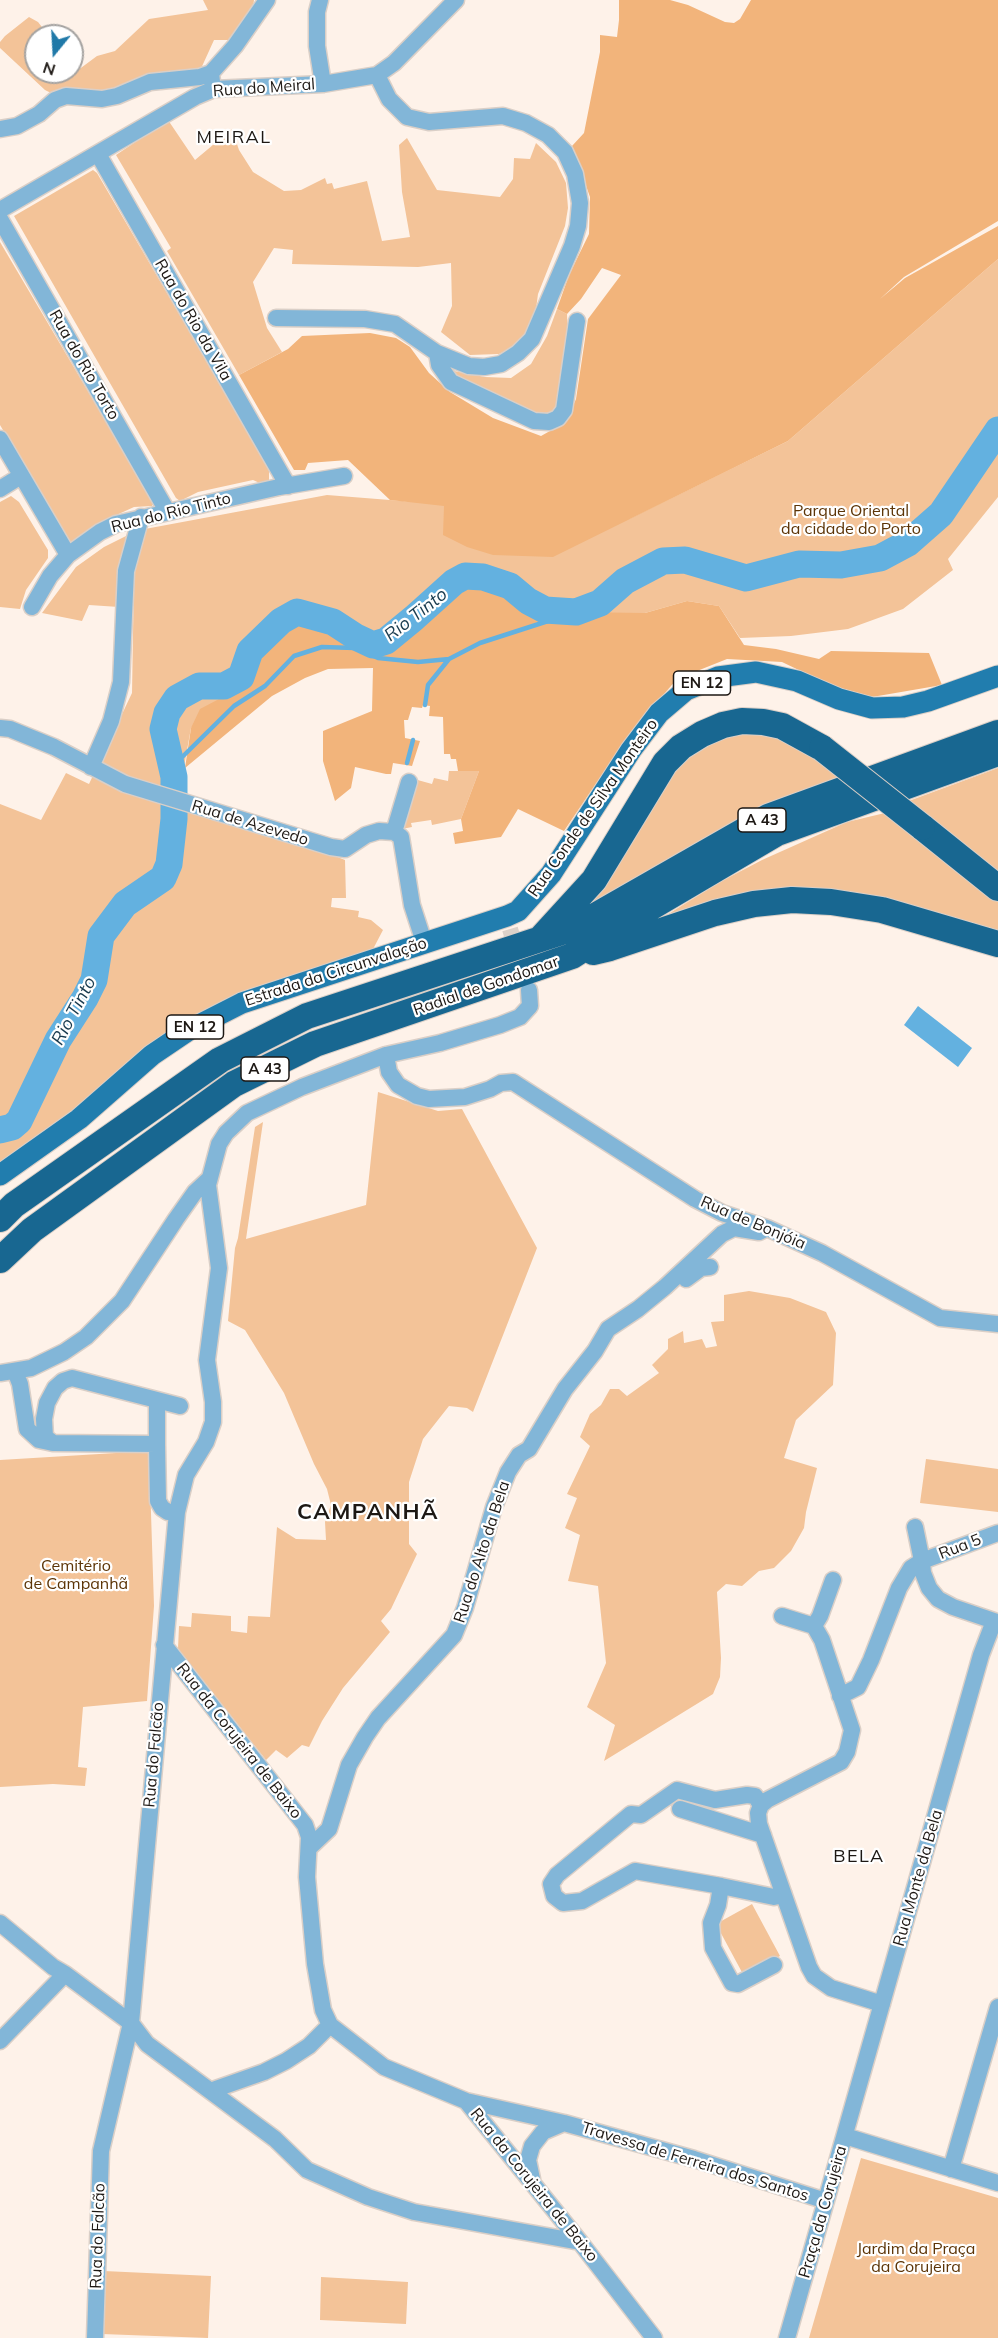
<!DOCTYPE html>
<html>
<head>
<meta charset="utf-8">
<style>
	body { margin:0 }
	#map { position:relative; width:998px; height:2338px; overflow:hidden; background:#fef2e9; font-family:Mulish,sans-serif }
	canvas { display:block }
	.north { position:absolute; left:24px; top:24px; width:60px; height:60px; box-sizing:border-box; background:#fff; border:2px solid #a5a3a1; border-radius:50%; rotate:198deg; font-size:16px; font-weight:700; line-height:24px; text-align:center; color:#1d1814 }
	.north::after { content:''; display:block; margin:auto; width:21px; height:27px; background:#2079a8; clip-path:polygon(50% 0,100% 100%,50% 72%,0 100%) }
</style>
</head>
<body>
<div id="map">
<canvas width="998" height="2338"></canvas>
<div class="north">N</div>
</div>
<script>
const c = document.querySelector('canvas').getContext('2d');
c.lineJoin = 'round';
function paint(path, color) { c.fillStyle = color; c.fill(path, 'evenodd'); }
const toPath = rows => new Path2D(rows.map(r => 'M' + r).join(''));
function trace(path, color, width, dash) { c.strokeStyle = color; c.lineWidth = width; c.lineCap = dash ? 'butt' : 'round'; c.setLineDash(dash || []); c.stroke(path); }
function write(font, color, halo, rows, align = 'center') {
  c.font = font + ' Mulish,sans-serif'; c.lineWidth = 4.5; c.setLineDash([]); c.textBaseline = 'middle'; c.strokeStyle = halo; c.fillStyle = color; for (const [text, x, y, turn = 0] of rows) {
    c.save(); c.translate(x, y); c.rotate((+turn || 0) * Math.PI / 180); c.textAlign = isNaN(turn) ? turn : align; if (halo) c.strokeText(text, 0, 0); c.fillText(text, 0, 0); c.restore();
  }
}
const green = toPath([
	[203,0,254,0,253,7,234,40,214,40,199,73,104,93,55,95,45,90,0,48,0,42,5,36,29,17,38,22,49,36,36,36,36,72,46,72,62,82,97,56,115,51,149,19,208,10],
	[168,120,195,160,232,129,239,150,253,172,284,191,301,190,325,178,327,184,332,183,334,189,367,181,382,241,410,237,402,192,399,145,407,138,437,190,500,197,513,179,514,158,530,159,536,143,556,162,566,183,568,208,565,226,538,294,532,339,499,354,470,355,441,332,452,306,451,263,418,267,292,264,293,250,274,248,253,282,267,328,282,352,239,375,167,251,171,248,116,155],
	[93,170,97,173,269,468,269,480,262,484,253,480,198,492,180,501,176,498,14,216],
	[0,242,154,503,152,506,134,507,110,518,70,543,0,425],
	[998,259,998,497,948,559,953,570,903,609,848,629,791,636,740,638,719,606,687,601,645,613,537,615,503,591,449,598,410,636,394,647,369,651,326,625,251,674,238,689,191,728,180,789,183,809,320,850,345,860,346,898,332,898,331,907,359,911,358,917,371,920,383,930,372,951,254,989,0,1165,0,804,41,820,66,773,89,784,132,693,134,575,145,529,327,495,629,519,788,441],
	[557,309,567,314,568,338,558,407,548,414,538,415,458,379,449,370,485,377,511,378,531,364,547,336],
	[11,496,19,502,48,550,48,558,26,590,20,609,0,607,0,502],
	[126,536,118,578,119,607,89,605,82,621,42,613,76,567,104,547],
	[736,730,770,732,801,742,846,780,572,917,683,757],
	[998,768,998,878,906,802],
	[449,771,479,771,461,819,432,825,431,820,411,823,412,827,402,829,414,779,432,784,434,778,448,781],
	[885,813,998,898,998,939,825,897,644,929,720,882,762,860,847,822],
	[378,1092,438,1111,462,1109,537,1248,473,1412,467,1408,449,1406,423,1439,409,1482,409,1544,417,1554,391,1609,381,1621,390,1632,343,1688,322,1721,309,1747,302,1745,287,1758,276,1750,266,1760,178,1649,179,1626,191,1627,192,1613,231,1616,231,1631,247,1633,248,1616,270,1617,277,1527,296,1539,326,1540,325,1522,331,1505,327,1489,314,1464,284,1393,245,1330,228,1321,235,1248,238,1238,255,1127,263,1122,246,1239,366,1205],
	[749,1291,790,1298,826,1312,836,1333,833,1385,796,1420,784,1458,817,1468,806,1512,804,1528,791,1551,774,1568,759,1571,742,1586,726,1584,717,1592,721,1658,720,1677,713,1694,604,1761,615,1725,587,1707,606,1663,598,1586,568,1581,580,1535,565,1528,577,1498,567,1494,590,1446,580,1437,590,1414,601,1405,610,1389,619,1389,627,1396,659,1373,652,1365,668,1349,668,1339,683,1331,684,1343,702,1339,706,1348,717,1346,711,1322,724,1321,724,1295],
	[149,1451,154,1606,147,1701,83,1707,78,1767,87,1768,85,1786,53,1784,0,1787,0,1460],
	[926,1459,998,1469,998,1512,920,1503],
	[752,1904,780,1956,744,1976,716,1924],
	[861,2158,998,2198,998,2338,809,2338],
	[104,2271,211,2276,208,2338,102,2334],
	[321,2277,408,2282,406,2324,320,2320]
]);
const forest = toPath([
	[619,0,670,0,688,5,725,22,734,23,740,19,751,0,998,0,998,221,904,277,880,299,905,278,998,226,998,259,788,441,553,557,493,555,467,547,443,535,444,506,390,500,348,460,308,463,305,470,294,470,239,375,288,349,302,336,370,333,396,338,410,347,429,373,450,392,493,418,541,436,566,422,576,399,588,319,621,275,602,268,581,299,567,314,557,309,569,275,589,234,590,197,572,146,584,133,600,52,600,35,617,37,619,20],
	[480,583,503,591,537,615,576,612,645,613,687,601,719,606,744,645,776,649,819,659,831,651,929,653,942,685,872,697,830,685,782,662,727,659,677,679,628,736,564,831,518,809,501,837,455,844,453,833,463,831,461,819,479,771,458,771,456,759,451,759,450,754,444,754,443,717,429,716,430,706,423,705,422,708,412,707,408,720,404,720,405,738,420,741,412,766,393,763,391,774,386,774,355,767,351,788,335,801,323,761,323,731,372,711,373,668,328,669,305,678,272,696,185,768,191,728,200,709,238,689,251,673,259,654,278,634,301,621,326,625,369,651,394,647,410,636,449,598]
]);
const water = toPath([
	[918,1006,972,1048,958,1067,904,1025]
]);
const stream = toPath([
	[425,705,428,685,449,659,480,643,576,612],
	[407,763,413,740],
	[174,765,234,706,265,686,294,656,322,647,355,648,378,658,418,662,449,659]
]);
const river = toPath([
	[0,1130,12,1127,19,1121,58,1040,85,998,94,980,101,936,125,904,163,878,169,864,174,819,174,777,163,729,167,713,177,698,199,686,224,686,241,677,250,651,281,621,297,612,333,622,356,637,373,645,386,641,414,618,454,582,465,576,483,577,510,586,528,601,545,610,576,612,600,603,625,581,663,561,685,560,746,578,799,564,841,565,880,558,908,543,941,514,998,430]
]);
const minorTunnel = toPath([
	[510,929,518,955]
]);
const minor = toPath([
	[320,0,317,12,317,46,323,84],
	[212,82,211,73,235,46,267,0],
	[0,129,17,126,39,114,55,100,66,96,102,99,117,96,150,82,200,77,211,73],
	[98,154,288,486],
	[0,210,195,97,214,89,323,84,377,75,394,63,456,0],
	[0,219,167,511],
	[276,318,365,319,395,324,437,353,469,366,484,367,501,364,518,353,532,339,572,246,578,226,580,203,575,174,565,152,548,135,526,123,503,116,429,122,407,117,389,99,377,75],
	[437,353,439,365,451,382,534,421,549,422,558,418,564,410,577,321],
	[0,439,68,555],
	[0,489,21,476],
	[32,607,50,576,68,555,100,532,116,524,279,487,344,476],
	[0,728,10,729,54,747,125,784,331,847,345,849,366,835,379,831,394,832,401,837,412,905,424,942],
	[91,767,111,721,121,682,126,571,141,517],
	[394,832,409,782],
	[386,1055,389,1072,398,1085,417,1096,429,1099,465,1097,490,1089,501,1083,513,1082,695,1199,722,1213,767,1228,822,1253,940,1318,998,1324],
	[686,1279,701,1268,710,1267],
	[15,1371,20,1384,27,1429,39,1440,53,1443],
	[0,1373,31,1368,64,1352,86,1337,122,1301,176,1219,195,1192,209,1179],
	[157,1400,157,1444],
	[177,1512,168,1512,162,1508,158,1501,157,1444,53,1443,45,1437,44,1419,47,1403,55,1388,63,1381,72,1378,180,1406],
	[782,1616,814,1626,822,1640,852,1730,847,1752,841,1762,767,1800,761,1805,758,1813,759,1824,809,1967,814,1976,831,1988,882,2004],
	[814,1626,820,1616,833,1580],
	[164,1645,305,1825,309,1837,307,1877,315,1964,323,2010,330,2025,384,2067,466,2101,564,2123,694,2159,826,2201],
	[840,1696,858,1687,871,1660,899,1588,911,1568,922,1561,915,1527],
	[680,1809,763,1835],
	[310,1847,329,1829,349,1765,365,1737,378,1718,454,1635,465,1608,494,1507,508,1472,519,1455,529,1449,565,1389,595,1351,608,1329,638,1309,665,1287,722,1234,734,1228,759,1232,767,1228],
	[721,1886,635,1871,582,1901,563,1903,554,1896,551,1884,557,1875,631,1814,641,1815,677,1790,715,1800,747,1795,755,1796,761,1805],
	[0,1923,53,1967,65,1974,131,2023,147,2044,275,2139,307,2170,368,2197,414,2212,580,2242],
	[774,1965,738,1984,732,1983,713,1948,711,1923,718,1905,721,1886,774,1897,784,1895],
	[0,2041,65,1974],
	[210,2091,264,2072,286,2061,309,2046,330,2025],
	[466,2101,580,2242,654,2338],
	[845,2136,998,2183],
	[951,2169,998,2007],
	[532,2179,528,2160,532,2146,543,2132,564,2123],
	[95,2338,101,2151,131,2023,177,1512,186,1475,206,1442,213,1422,213,1402,207,1360,219,1268,208,1185,219,1144,226,1133,247,1113,302,1087,386,1055,440,1043,500,1025,520,1017,530,1006,529,990],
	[787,2338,981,1655,994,1621,953,1607,938,1599,929,1588,923,1573,922,1561,998,1533]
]);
const major = toPath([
	[0,1175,79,1119,152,1055,189,1030,242,1003,507,916,518,911,551,874,631,750,659,713,686,690,718,677,756,672,797,681,839,699,872,708,903,707,928,701,998,676]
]);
const highway = toPath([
	[922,827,998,888],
	[541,938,594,880,665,763,681,747,702,734,723,725,742,721,763,722,782,726,822,748],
	[593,952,610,948,715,913,754,904,792,900,831,902,882,910,998,944],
	[0,1219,14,1205,220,1060,307,1016,574,928,768,817,998,733],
	[0,1260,32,1230,234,1084,315,1044,572,956,614,929,777,833,998,753]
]);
const highwayBridge = toPath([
	[822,748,922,827]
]);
const shields = [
	[702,683,57],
	[762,820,48],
	[195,1027,57],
	[265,1069,48]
];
const shieldNames = [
	["EN 12",702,683],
	["A 43",762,820],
	["EN 12",195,1027],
	["A 43",265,1069]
];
const streetNames = [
	["Rua do Meiral",264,88,-4],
	["Rua do Rio da Vila",193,320,60],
	["Rua do Rio Torto",84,365,60],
	["Rua do Rio Tinto",171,513,-14],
	["Rua Conde de Silva Monteiro",593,808,-55],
	["Rua de Azevedo",250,823,17],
	["Estrada da Circunvalação",336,972,-18],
	["Radial de Gondomar",486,986,-19],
	["Rua de Bonjóia",753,1223,23],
	["Rua 5",960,1547,-21],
	["Rua do Alto da Bela",482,1552,-72],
	["Rua da Corujeira de Baixo",239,1741,52],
	["Rua do Falcão",154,1755,-85],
	["Rua Monte da Bela",918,1878,-74],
	["Travessa de Ferreira dos Santos",695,2162,17],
	["Rua da Corujeira de Baixo",534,2185,51],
	["Praça da Corujeira",823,2212,-74],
	["Rua do Falcão",98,2236,-88]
];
const parkNames = [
	["Parque Oriental",851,511],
	["da cidade do Porto",851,529],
	["Cemitério",76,1566],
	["de Campanhã",76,1584],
	["Jardim da Praça",916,2249],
	["da Corujeira",916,2267]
];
const neighbourhoodNames = [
	["MEIRAL",234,138],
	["BELA",859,1857]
];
const waterNames = [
	["Rio Tinto",416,615,-38],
	["Rio Tinto",74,1011,-62]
];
const districtNames = [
	["CAMPANHÃ",368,1512]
];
paint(green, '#f3c398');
paint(forest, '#f2b47b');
paint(water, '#63b1e0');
trace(stream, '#63b1e0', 4.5);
trace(river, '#63b1e0', 27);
trace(minorTunnel, '#dcd1c9', 16, [16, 8]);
trace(minor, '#dacfc7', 19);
trace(major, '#dacfc7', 23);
trace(highway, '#dacfc7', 28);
trace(minor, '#82b6d8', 16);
trace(major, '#217dae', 21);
trace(highway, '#186791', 26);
trace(highwayBridge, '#dacfc7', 28, []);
trace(highwayBridge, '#186791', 26);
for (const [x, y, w] of shields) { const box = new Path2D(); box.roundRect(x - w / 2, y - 12, w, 24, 4.5); c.fillStyle = '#fff'; c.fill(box); trace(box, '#1d1814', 1.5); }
write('bold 15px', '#1d1814', null, shieldNames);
write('16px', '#1d1814', '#fff', streetNames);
write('16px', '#5c3406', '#fff', parkNames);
c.letterSpacing = '1.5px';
write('18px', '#1d1814', '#fff', neighbourhoodNames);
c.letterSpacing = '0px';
write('italic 18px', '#193b4f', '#fff', waterNames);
c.letterSpacing = '1.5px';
write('bold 22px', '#1d1814', '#fff', districtNames);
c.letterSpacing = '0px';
</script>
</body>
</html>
